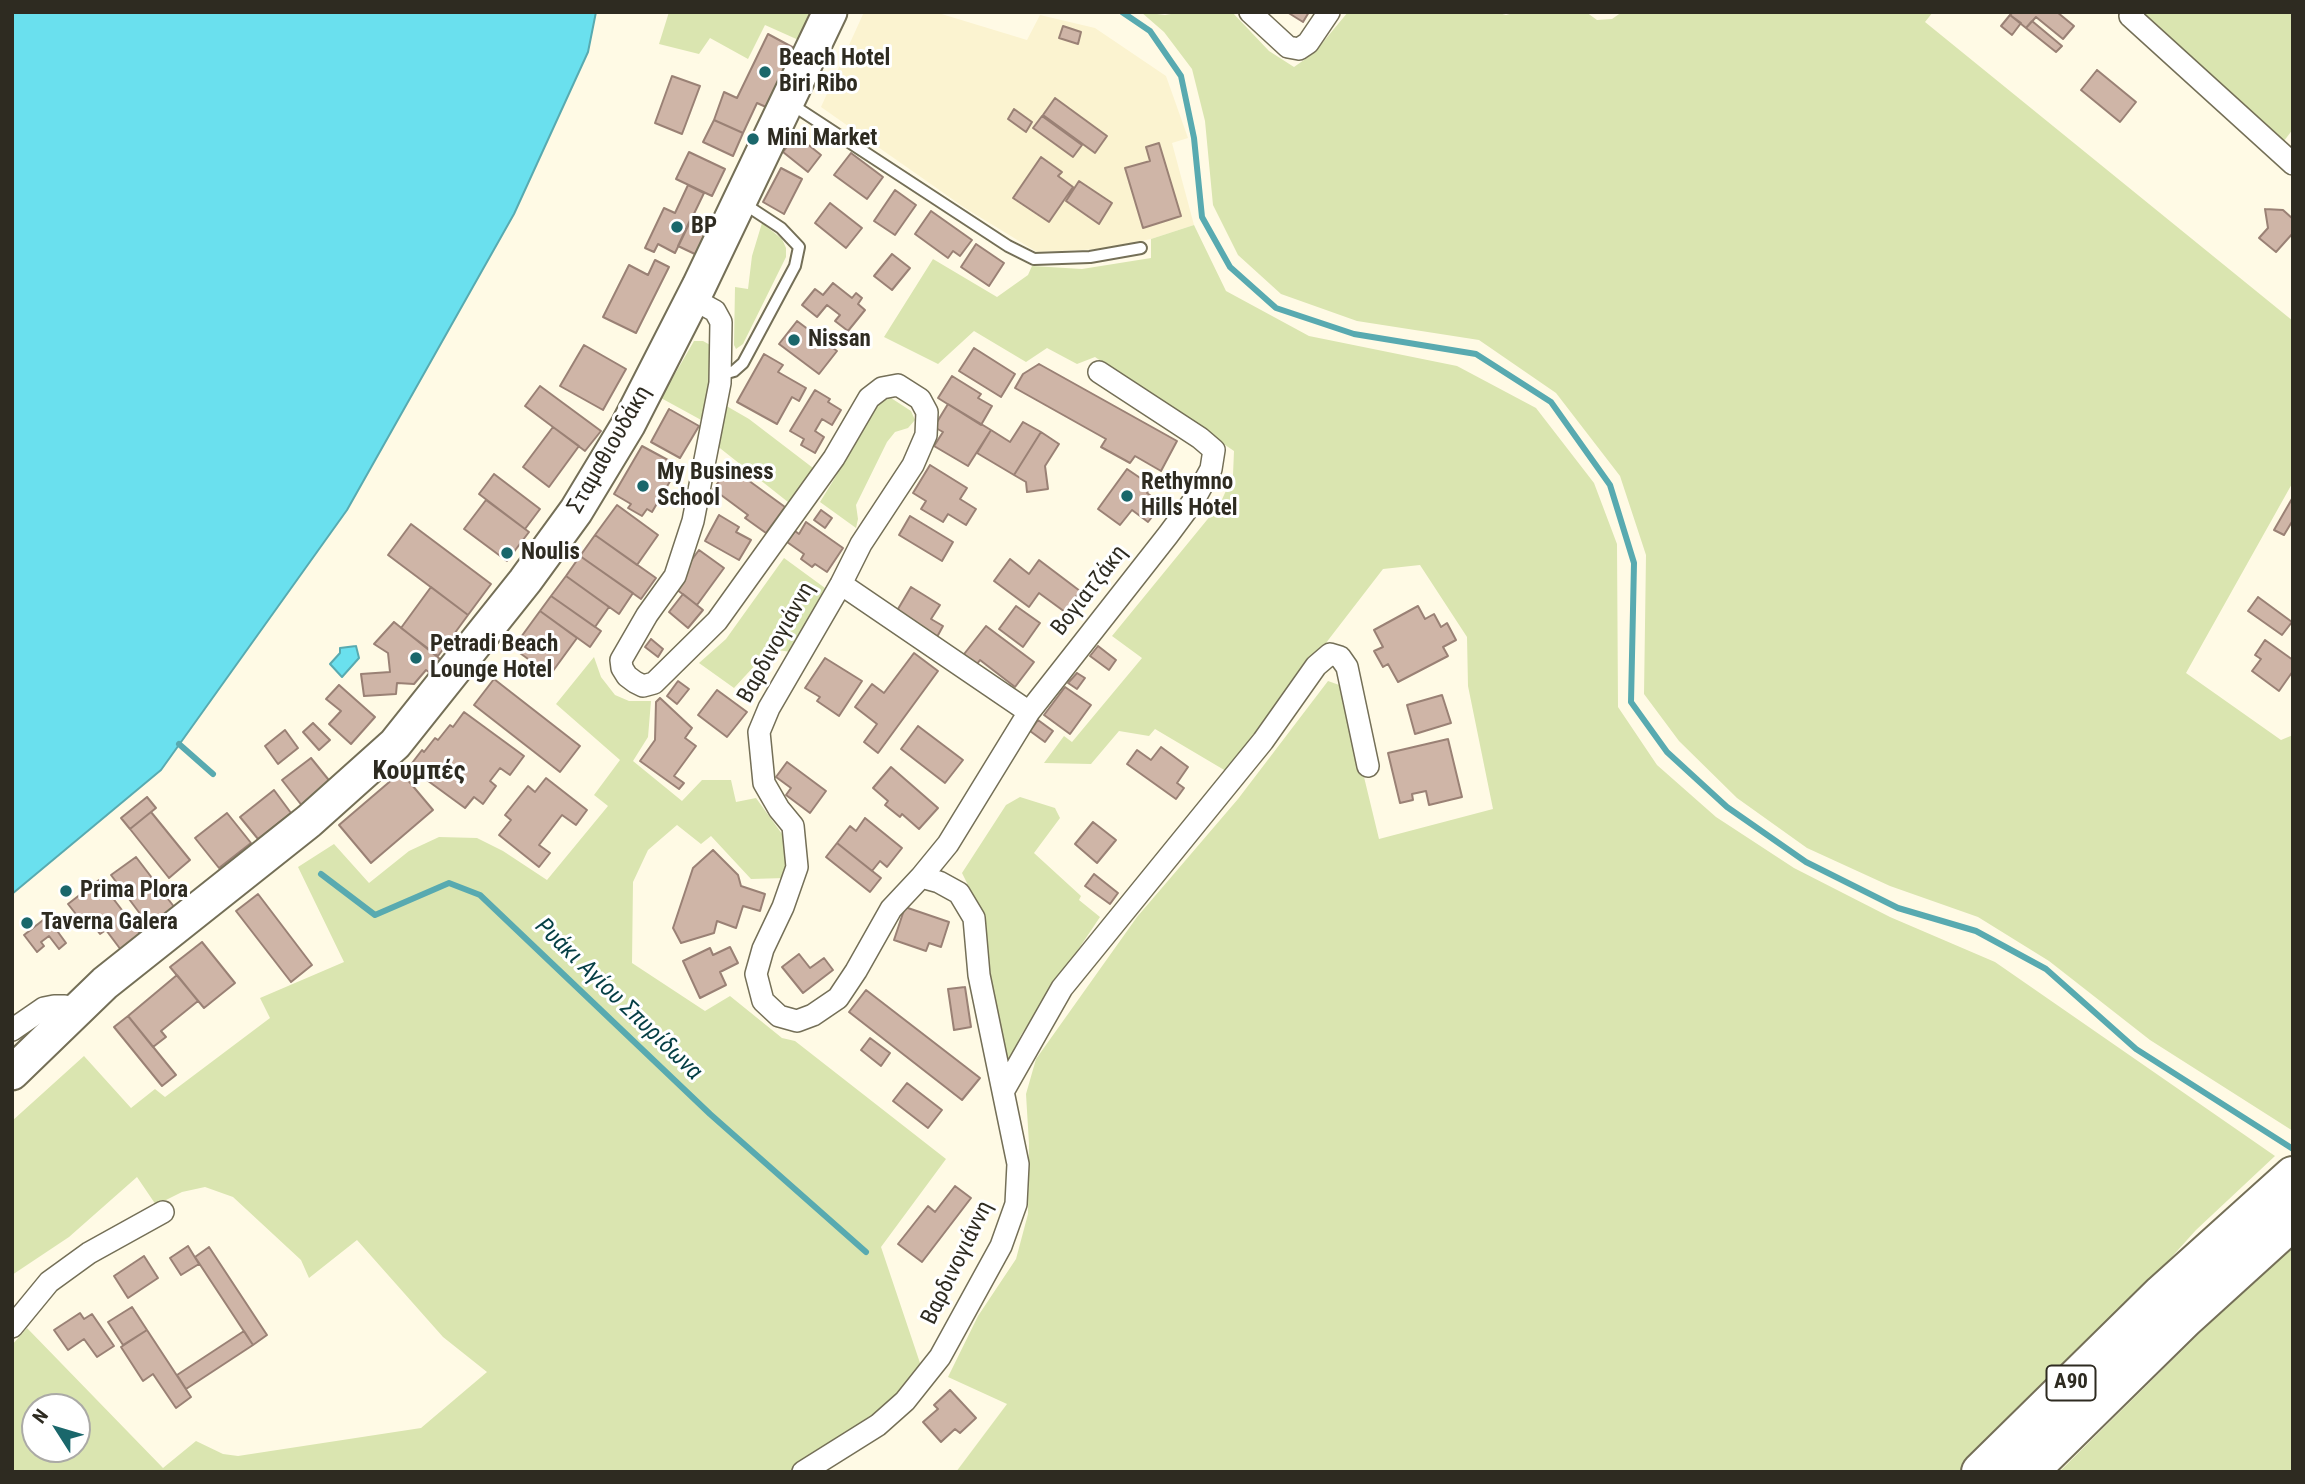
<!DOCTYPE html>
<html>
<head>
<meta charset="utf-8">
<style>
	body { margin:0 }
	#map { position:relative; width:2305px; height:1484px; overflow:hidden; background:#fffae5; font-family:"Roboto Condensed",sans-serif }
	canvas { display:block }
	.frame { position:absolute; inset:0; border:14px solid #2e2b21; pointer-events:none }
	.north { position:absolute; left:21px; top:1393px; width:70px; height:70px; box-sizing:border-box; background:#fff; border:2px solid #abaaa6; border-radius:50%; rotate:307deg; font-size:19px; font-weight:700; line-height:28px; text-align:center; color:#2e2b21 }
	.north::after { content:''; display:block; margin:auto; width:24px; height:32px; background:#1a676b; clip-path:polygon(50% 0,100% 100%,50% 72%,0 100%) }
</style>
</head>
<body>
<div id="map">
<canvas width="2305" height="1484"></canvas>
<div class="frame"></div>
<div class="north">N</div>
</div>
<script>
const c = document.querySelector('canvas').getContext('2d');
c.lineJoin = 'round';
function paint(path, color) { c.fillStyle = color; c.fill(path, 'evenodd'); }
const toPath = rows => new Path2D(rows.map(r => 'M' + r).join(''));
function trace(path, color, width, dash) { c.strokeStyle = color; c.lineWidth = width; c.lineCap = dash ? 'butt' : 'round'; c.setLineDash(dash || []); c.stroke(path); }
function write(font, color, halo, rows, align = 'center') {
  c.font = font + ' "Roboto Condensed",sans-serif'; c.lineWidth = 6; c.setLineDash([]); c.textBaseline = 'middle'; c.strokeStyle = halo; c.fillStyle = color; for (const [text, x, y, turn = 0] of rows) {
    c.save(); c.translate(x, y); c.rotate((+turn || 0) * Math.PI / 180); c.textAlign = isNaN(turn) ? turn : align; if (halo) c.strokeText(text, 0, 0); c.fillText(text, 0, 0); c.restore();
  }
}
const built = toPath([
	[864,12,935,12,1027,40,1040,15,1095,28,1166,76,1188,138,1172,143,1194,225,1151,239,1102,249,1037,252,965,208,821,107]
]);
const green = toPath([
	[669,12,817,12,803,42,765,25,748,59,710,38,699,54,659,44],
	[1141,12,1165,15,1183,12,1232,12,1269,51,1294,67,1314,53,1348,12,1495,12,1506,15,1517,12,1586,12,1597,20,1612,19,1622,12,1933,12,1925,22,2293,321,2293,482,2186,673,2281,740,2293,735,2293,1131,2150,1040,2049,961,1978,917,1890,886,1807,848,1737,798,1679,741,1644,694,1646,555,1620,476,1556,393,1479,340,1357,321,1281,294,1238,255,1213,205,1205,121,1192,69,1164,32],
	[2146,12,2293,12,2293,129,2284,141,2145,16],
	[762,223,782,239,786,248,786,257,743,344,736,349,734,345,735,287,748,289,752,256],
	[1194,225,1226,291,1309,336,1457,366,1536,408,1594,483,1617,544,1618,707,1657,765,1716,817,1794,868,1890,917,1995,962,2275,1156,2196,1230,2123,1311,1960,1472,956,1472,1007,1404,948,1377,978,1316,1016,1259,1028,1214,1029,1144,1026,1094,1036,1059,1137,917,1238,799,1328,681,1342,686,1379,839,1493,809,1468,686,1467,637,1420,565,1383,569,1329,639,1231,774,1155,729,1149,736,1119,731,1091,764,1044,763,1064,736,1072,742,1142,658,1112,636,1220,504,1233,475,1234,451,1095,357,1077,364,1047,348,1026,362,974,331,938,364,884,337,933,259,997,297,1028,275,1032,266,1082,269,1151,258,1151,239],
	[694,341,703,341,712,346,713,363,703,421,661,398],
	[891,398,911,411,915,420,908,428,895,432,887,442,856,505,858,519,856,528,820,502,854,447,864,421,876,406,882,401],
	[723,404,749,419,817,471,793,506,716,445],
	[784,558,825,588,791,652,777,650,758,662,734,688,699,663,726,639],
	[594,657,601,677,615,695,629,701,651,701,648,737,633,761,682,801,702,780,731,780,736,802,756,798,790,845,785,878,751,879,711,836,701,844,677,825,648,850,633,882,632,963,705,1011,730,996,782,1038,795,1041,946,1159,881,1247,921,1366,877,1418,788,1472,12,1472,12,1345,27,1328,163,1468,196,1441,223,1454,238,1456,421,1428,487,1372,443,1337,357,1240,309,1278,301,1260,233,1197,205,1187,182,1192,156,1205,137,1177,69,1237,12,1275,12,1121,84,1056,131,1108,155,1089,165,1097,270,1018,260,998,344,962,298,867,334,844,369,883,409,851,439,837,477,838,503,851,547,880,608,806,594,795,620,760,556,704],
	[35,1407,77,1407,77,1449,35,1449],
	[1020,797,1055,808,1060,818,1034,853,1081,896,1079,900,1100,917,1021,1035,1008,1064,995,1016,979,907,962,873,1006,805],
	[2293,1247,2293,1472,2059,1472,2225,1308]
]);
const water = toPath([
	[12,12,596,12,588,52,514,214,347,510,161,770,12,894,12,12],
	[356,646,359,658,342,677,330,664,340,653,340,648,356,646]
]);
const stream = toPath([
	[1122,12,1150,31,1181,76,1194,138,1202,217,1230,267,1276,308,1354,334,1476,354,1551,402,1610,485,1634,563,1631,702,1667,752,1727,807,1806,862,1898,908,1976,931,2046,969,2136,1049,2293,1149],
	[179,744,213,774],
	[321,874,375,915,449,883,480,895,710,1114,866,1252]
]);
const building = toPath([
	[1287,12,1309,12,1303,22,1287,12],
	[2013,12,2057,12,2074,26,2063,39,2036,17,2026,28,2010,15,2013,12],
	[2010,15,2021,23,2012,35,2001,26,2010,15],
	[2032,21,2062,46,2056,52,2026,28,2032,21],
	[1063,26,1081,32,1078,44,1059,38,1063,26],
	[768,34,794,48,766,107,757,103,743,133,714,120,724,92,737,98,768,34],
	[2097,70,2136,102,2120,122,2081,90,2097,70],
	[672,76,700,86,682,134,655,123,672,76],
	[1055,98,1107,136,1095,153,1043,115,1055,98],
	[1014,109,1032,122,1026,132,1008,119,1014,109],
	[1042,116,1082,145,1073,157,1033,128,1042,116],
	[714,120,743,133,733,156,703,142,714,120],
	[796,135,821,155,808,172,783,152,796,135],
	[1159,143,1181,216,1143,228,1125,168,1150,161,1146,147,1159,143],
	[689,152,725,169,712,196,676,179,689,152],
	[851,153,883,177,867,199,834,175,851,153],
	[1041,157,1062,172,1058,176,1073,187,1049,222,1013,198,1041,157],
	[781,168,802,179,784,214,763,202,781,168],
	[1079,181,1112,203,1099,224,1066,201,1079,181],
	[688,185,704,193,675,253,658,244,654,252,645,248,664,208,675,213,688,185],
	[895,190,916,205,895,235,874,221,895,190],
	[830,203,862,228,846,248,815,223,830,203],
	[2265,209,2283,210,2293,219,2293,233,2276,252,2259,238,2268,228,2265,209],
	[931,211,972,240,960,256,953,251,948,258,915,234,931,211],
	[693,214,714,224,699,256,678,246,693,214],
	[976,244,1004,263,989,286,961,267,976,244],
	[892,254,910,268,892,290,874,276,892,254],
	[655,260,669,267,636,333,603,317,629,265,648,275,655,260],
	[833,283,852,298,856,293,862,298,858,304,865,310,848,331,835,321,840,315,827,305,817,317,802,305,815,289,823,295,833,283],
	[797,321,837,351,819,374,779,344,797,321],
	[584,345,626,369,603,410,560,386,584,345],
	[974,348,1015,374,1001,397,959,371,974,348],
	[764,354,783,365,778,372,806,388,799,401,792,397,777,424,737,402,764,354],
	[1039,364,1177,441,1161,471,1135,456,1130,463,1101,447,1106,439,1015,388,1023,374,1039,364],
	[952,376,981,394,978,398,992,406,981,425,938,398,952,376],
	[540,386,601,431,585,451,525,406,540,386],
	[815,390,830,399,828,402,841,410,832,425,822,419,815,431,824,437,815,453,801,445,804,439,790,431,815,390],
	[948,404,991,430,968,466,934,446,943,432,934,427,948,404],
	[669,409,699,426,680,458,651,442,669,409],
	[1023,422,1041,432,1014,475,977,453,991,430,1010,442,1023,422],
	[553,427,579,446,549,487,523,467,553,427],
	[1041,432,1059,444,1045,466,1048,489,1027,492,1026,482,1014,475,1041,432],
	[642,446,679,466,652,512,647,509,642,516,628,508,631,504,614,494,642,446],
	[930,465,967,488,960,499,976,509,966,525,948,514,943,522,921,509,926,501,913,493,930,465],
	[730,467,785,507,766,533,745,518,748,515,713,489,730,467],
	[1127,469,1152,486,1147,493,1162,504,1148,522,1132,510,1120,525,1098,509,1127,469],
	[494,474,540,509,525,529,479,494,494,474],
	[2293,497,2293,520,2284,535,2274,530,2293,497],
	[486,500,529,532,507,561,464,529,486,500],
	[617,505,658,535,637,565,595,535,617,505],
	[821,510,832,518,825,528,814,520,821,510],
	[719,515,739,527,736,532,751,540,739,560,705,541,719,515],
	[910,516,953,542,942,561,899,535,910,516],
	[806,522,843,548,827,572,815,564,812,567,801,559,804,554,787,542,795,531,799,534,806,522],
	[411,524,491,584,468,615,388,555,411,524],
	[595,535,656,578,641,599,580,556,595,535],
	[699,550,724,568,697,605,672,586,699,550],
	[580,556,633,593,619,614,566,576,580,556],
	[1010,559,1029,574,1039,560,1080,591,1065,612,1039,593,1029,607,994,581,1010,559],
	[566,576,609,607,595,627,551,596,566,576],
	[431,587,468,615,438,656,401,628,431,587],
	[911,587,940,605,931,619,943,626,937,637,917,630,920,625,910,619,895,614,911,587],
	[683,594,703,610,688,628,669,612,683,594],
	[551,596,601,631,590,647,540,611,551,596],
	[2258,597,2292,622,2282,635,2248,611,2258,597],
	[1016,606,1040,623,1023,647,999,629,1016,606],
	[1418,606,1425,619,1434,614,1441,627,1447,623,1456,640,1443,647,1448,656,1398,682,1388,664,1383,667,1374,651,1383,647,1374,630,1418,606],
	[540,611,577,638,550,675,513,648,540,611],
	[394,622,445,663,438,679,426,670,414,684,397,683,396,694,364,696,361,674,390,672,388,653,374,644,394,622],
	[986,626,1034,662,1015,687,980,660,974,668,961,658,986,626],
	[651,639,663,649,658,657,645,647,651,639],
	[2265,640,2293,660,2293,671,2279,691,2252,671,2261,659,2255,655,2265,640],
	[1098,646,1116,660,1109,670,1090,656,1098,646],
	[914,653,938,671,878,753,864,742,877,724,855,707,872,684,884,693,914,653],
	[825,658,862,681,839,716,817,701,820,697,805,688,825,658],
	[1077,673,1085,678,1077,689,1068,683,1077,673],
	[494,679,580,746,560,772,474,705,494,679],
	[678,681,689,689,677,704,667,696,678,681],
	[339,685,375,717,351,744,329,724,341,711,326,699,339,685],
	[1065,687,1091,705,1070,734,1044,715,1065,687],
	[717,690,747,712,727,737,698,715,717,690],
	[1442,695,1451,723,1415,734,1407,705,1442,695],
	[660,698,692,728,685,738,696,746,674,776,684,783,679,789,640,761,655,740,656,702,660,698],
	[464,712,524,756,510,775,500,768,490,781,496,786,483,804,474,797,465,808,409,767,422,750,424,752,435,738,438,740,450,725,453,727,464,712],
	[1038,720,1053,731,1045,742,1030,731,1038,720],
	[313,723,330,740,319,750,303,732,313,723],
	[918,726,963,760,945,783,901,749,918,726],
	[285,730,298,748,278,764,265,746,285,730],
	[1448,739,1462,797,1429,805,1426,791,1412,794,1413,800,1400,803,1388,753,1448,739],
	[1161,747,1188,767,1177,783,1184,788,1176,799,1127,764,1137,750,1151,760,1161,747],
	[311,758,332,784,303,807,282,780,311,758],
	[787,762,826,791,810,813,786,795,791,788,776,777,787,762],
	[891,767,938,808,919,829,902,814,900,817,885,805,888,801,873,788,891,767],
	[401,772,433,810,371,863,339,825,401,772],
	[546,778,587,810,576,825,562,815,539,845,550,853,539,867,499,835,511,820,505,815,528,786,535,792,546,778],
	[274,790,291,813,258,839,240,817,274,790],
	[147,797,156,808,130,829,121,818,147,797],
	[151,812,190,860,169,878,130,829,151,812],
	[227,813,251,843,219,868,195,838,227,813],
	[865,818,902,848,887,867,880,861,872,871,837,843,850,826,856,831,865,818],
	[1093,822,1116,840,1097,863,1075,844,1093,822],
	[837,843,881,878,870,892,826,857,837,843],
	[713,850,738,875,741,886,765,894,760,911,743,906,736,928,717,921,714,933,681,943,673,928,693,868,713,850],
	[136,857,178,912,153,931,111,875,136,857],
	[1094,874,1118,893,1110,904,1085,886,1094,874],
	[99,880,141,935,121,950,106,930,100,934,92,923,86,927,68,904,99,880],
	[258,894,312,965,291,982,236,911,258,894],
	[905,907,949,922,941,947,929,943,926,951,894,940,905,907],
	[47,917,66,943,59,949,49,936,41,942,44,946,37,952,24,935,47,917],
	[202,942,235,983,204,1008,170,967,202,942],
	[730,947,738,963,720,972,726,985,700,998,683,961,710,948,713,955,730,947],
	[799,954,810,968,824,958,833,970,803,993,782,967,799,954],
	[177,975,198,1001,161,1031,166,1037,153,1047,128,1016,177,975],
	[965,987,971,1027,954,1030,948,989,965,987],
	[866,990,980,1078,962,1100,849,1012,866,990],
	[128,1016,176,1075,162,1086,114,1027,128,1016],
	[870,1038,890,1053,881,1066,861,1050,870,1038],
	[907,1083,942,1110,928,1128,893,1101,907,1083],
	[955,1186,971,1198,922,1262,898,1244,928,1206,935,1212,955,1186],
	[188,1246,199,1264,181,1275,170,1258,188,1246],
	[209,1247,267,1335,253,1345,195,1257,209,1247],
	[144,1256,158,1278,128,1298,114,1276,144,1256],
	[132,1307,147,1330,123,1345,108,1322,132,1307],
	[80,1313,84,1319,92,1314,114,1346,97,1357,84,1339,68,1350,54,1330,80,1313],
	[147,1330,191,1397,176,1408,153,1374,143,1381,121,1347,147,1330],
	[244,1331,253,1345,186,1389,177,1375,244,1331],
	[950,1390,976,1418,960,1433,955,1429,941,1442,923,1422,938,1409,934,1405,950,1390]
]);
const service = toPath([
	[791,104,1008,246,1034,259,1090,257,1141,248],
	[720,375,734,371,743,363,795,266,799,247,781,228,743,203]
]);
const minor = toPath([
	[1250,12,1288,47,1299,49,1308,43,1329,12],
	[2134,12,2130,16,2293,164],
	[693,299,715,311,721,322,720,383,693,521,675,576,647,615,621,660,622,668,627,676,635,682,643,686,654,683,717,621,834,458,869,398,882,388,898,385,920,399,927,412,926,435,913,465,861,544,841,584,769,708,759,732,764,783,779,809,793,826,797,867,783,907,763,949,756,974,763,1001,779,1016,797,1021,813,1015,838,998,856,971,891,909,921,877,939,882,959,893,974,918,979,975,1018,1164,1016,1204,1001,1246,940,1357,905,1401,878,1425,803,1472],
	[841,584,1029,712],
	[921,877,948,844,1029,712,1168,535,1194,500,1211,469,1214,450,1200,438,1099,372],
	[12,1030,44,1008,54,1006,65,1006,75,1014],
	[1004,1090,1062,988,1263,741,1316,666,1330,654,1340,657,1347,667,1368,766],
	[12,1327,49,1282,89,1253,163,1212]
]);
const primary = toPath([
	[12,1073,105,983,309,821,395,744,525,581,576,511,628,425,699,286,830,12]
]);
const motorway = toPath([
	[1981,1472,2162,1294,2293,1176],
	[2028,1472,2184,1319,2293,1220]
]);
const markers = [
	[765,72,7,"#1a676b"],
	[753,139,7,"#1a676b"],
	[677,227,7,"#1a676b"],
	[794,340,7,"#1a676b"],
	[643,486,7,"#1a676b"],
	[1127,496,7,"#1a676b"],
	[507,553,7,"#1a676b"],
	[416,658,7,"#1a676b"],
	[66,891,7,"#1a676b"],
	[27,923,7,"#1a676b"]
];
const shields = [
	[2071,1383,49]
];
const shieldNames = [
	["Α90",2071,1383]
];
const poiNames = [
	["Beach Hotel",779,59],
	["Biri Ribo",779,85],
	["Mini Market",767,139],
	["BP",691,227],
	["Nissan",808,340],
	["My Business",657,473],
	["School",657,499],
	["Rethymno",1141,483],
	["Hills Hotel",1141,509],
	["Noulis",521,553],
	["Petradi Beach",430,645],
	["Lounge Hotel",430,671],
	["Prima Plora",80,891],
	["Taverna Galera",41,923]
];
const streetNames = [
	["Σταμαθιουδάκη",610,450,-60],
	["Βογιατζάκη",1090,591,-52],
	["Βαρδινογιάννη",777,643,-61],
	["Βαρδινογιάννη",958,1263,-64]
];
const waterNames = [
	["Ρυάκι Αγίου Σπυρίδωνα",618,1000,44]
];
const quarterNames = [
	["Κουμπές",419,772]
];
paint(built, '#fbf3d0');
paint(green, '#dae5b0');
paint(water, '#6ae0ee');
trace(water, '#58aab0', 2);
trace(stream, '#58aab0', 6);
paint(building, '#cfb5a7');
trace(building, '#9a8175', 2);
trace(service, '#746f57', 14);
trace(minor, '#746f57', 24);
trace(primary, '#746f57', 37);
trace(motorway, '#746f57', 42);
trace(service, '#fff', 10);
trace(minor, '#fff', 21);
trace(primary, '#fff', 33);
trace(motorway, '#fff', 38);
for (const [x, y, r, color] of markers) { const dot = new Path2D(); dot.arc(x, y, r, 0, 2 * Math.PI); c.fillStyle = color; c.fill(dot); trace(dot, '#fff', 2.5); }
for (const [x, y, w] of shields) { const box = new Path2D(); box.roundRect(x - w / 2, y - 17.5, w, 35, 5); c.fillStyle = '#fff'; c.fill(box); trace(box, '#2e2b21', 2); }
write('bold 21px', '#2e2b21', null, shieldNames);
write('bold 23px', '#2e2b21', '#fff', poiNames, 'left');
write('23px', '#2e2b21', '#fff', streetNames);
write('italic 24px', '#043e44', '#fff', waterNames);
write('bold 26px', '#2e2b21', '#fff', quarterNames);
</script>
</body>
</html>
